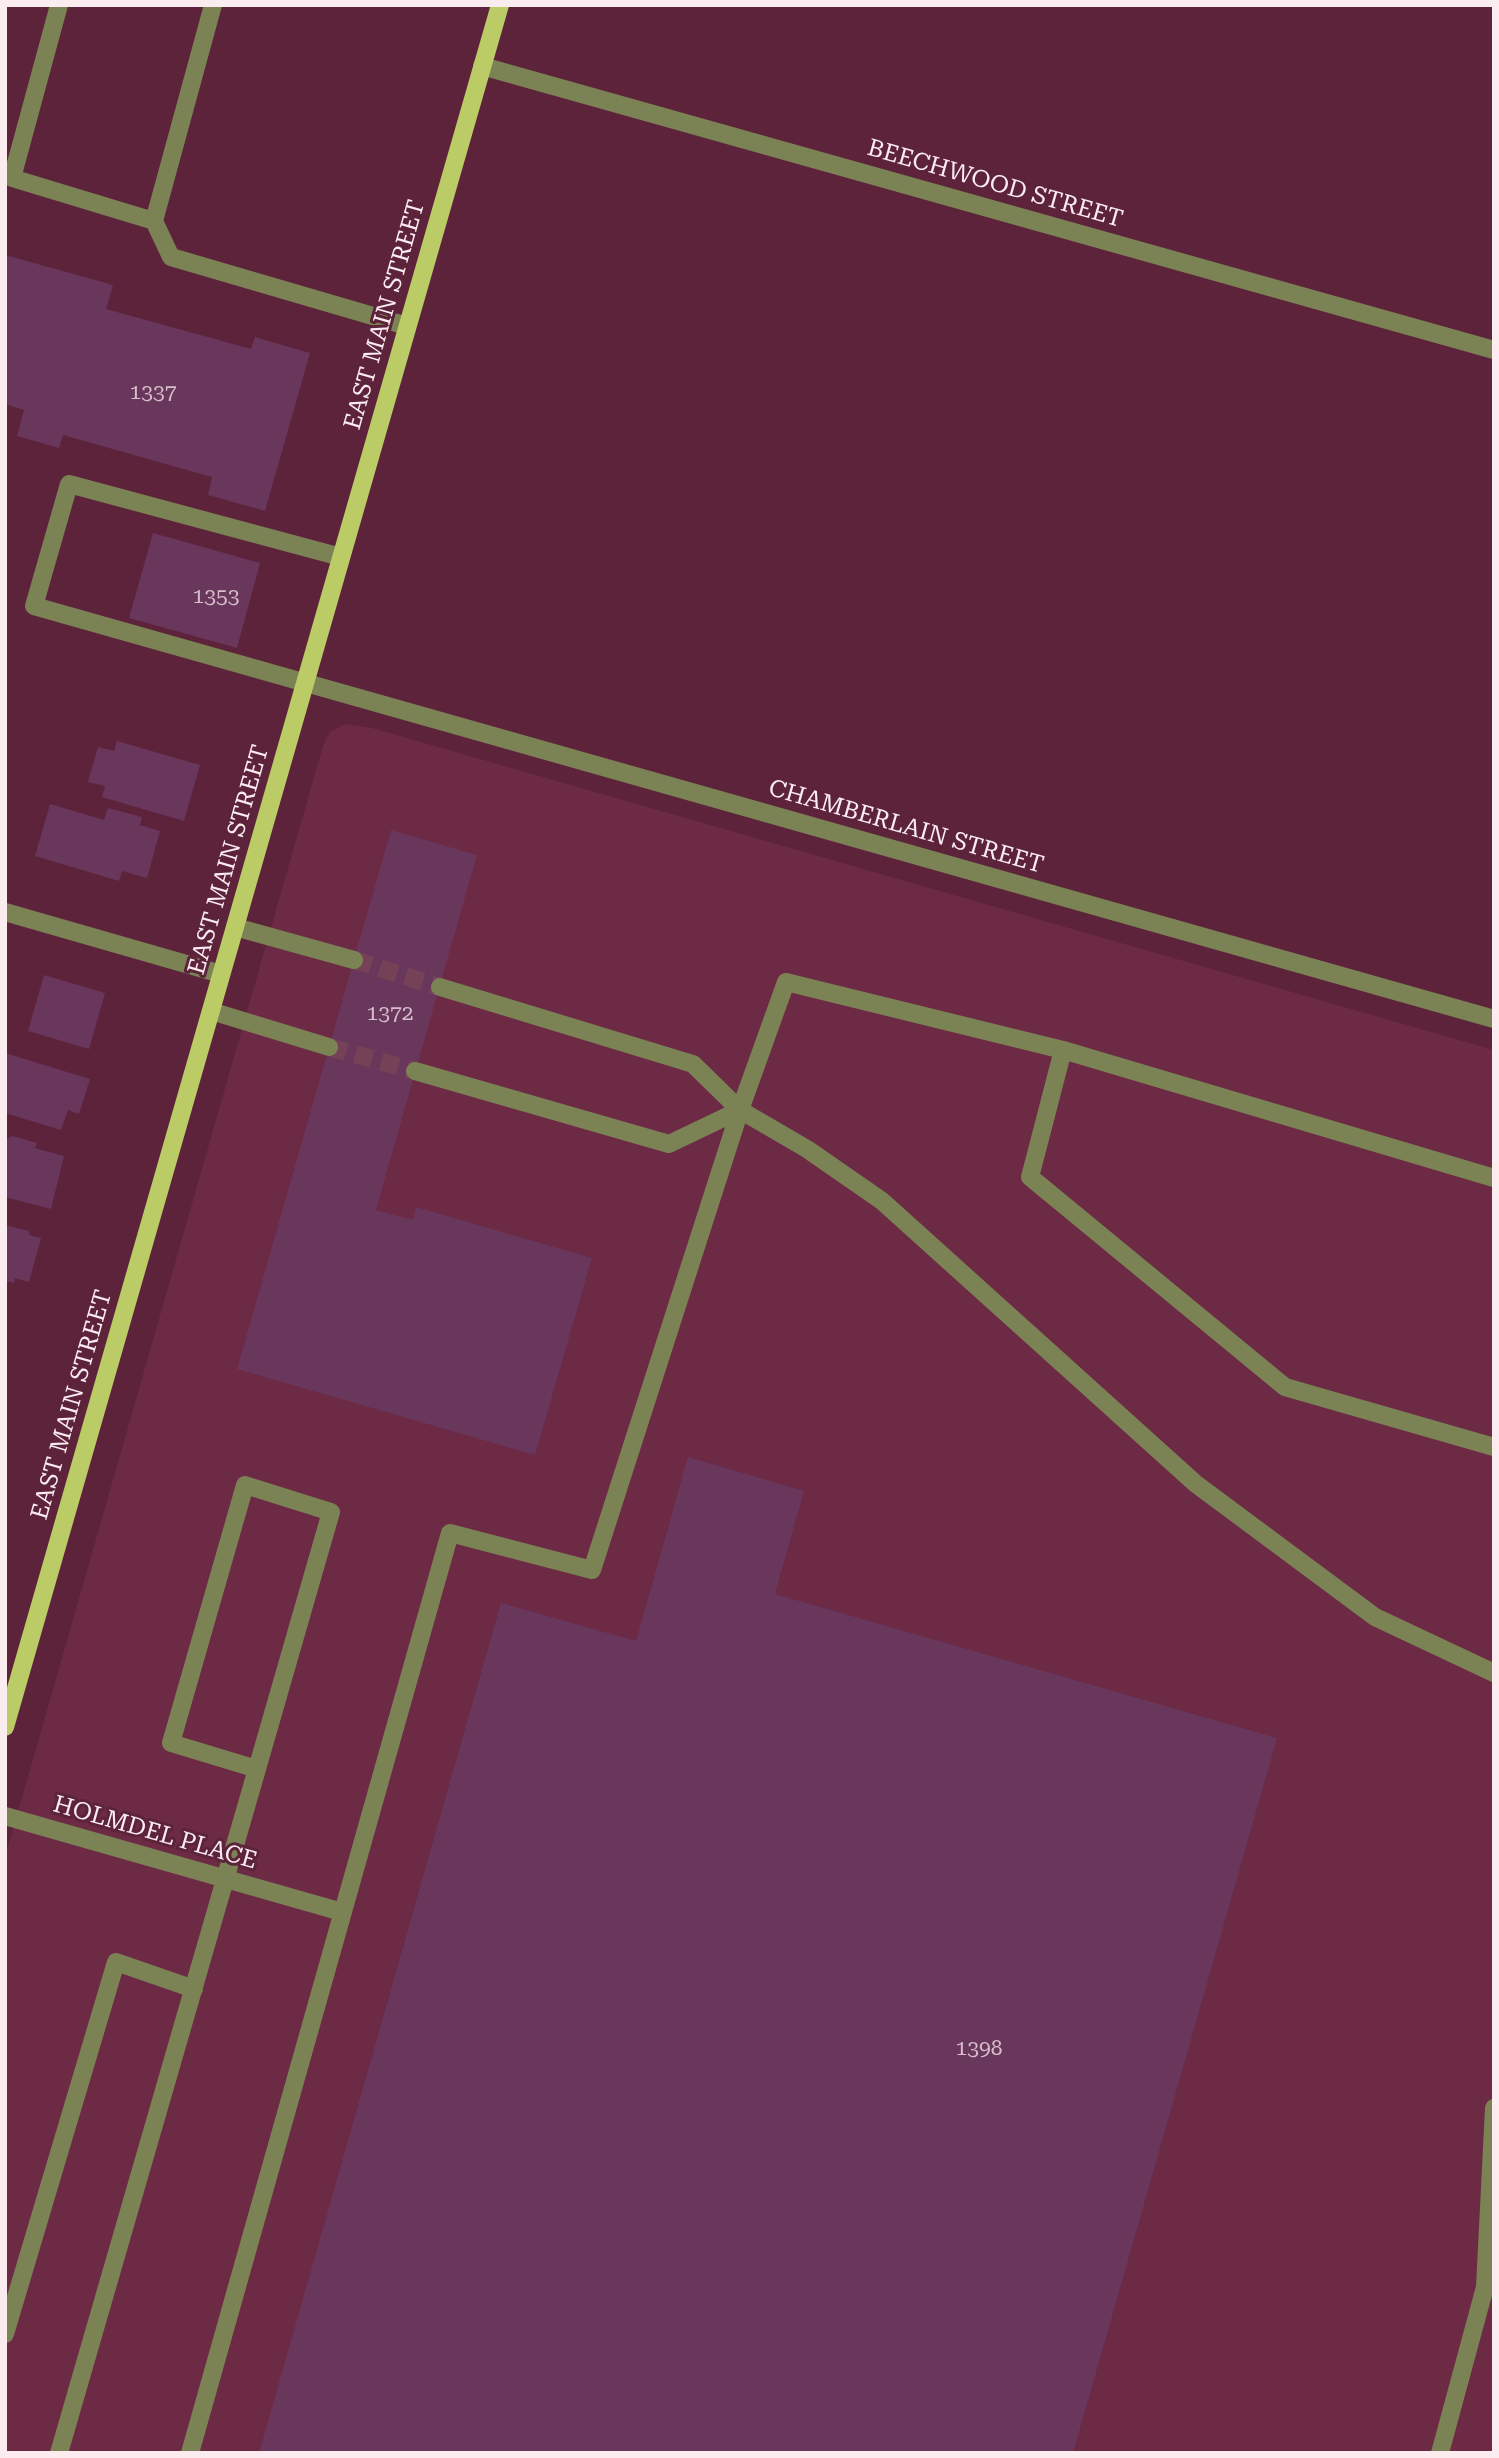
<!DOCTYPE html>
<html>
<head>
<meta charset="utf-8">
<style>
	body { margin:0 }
	#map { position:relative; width:1499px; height:2458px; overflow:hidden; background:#5d233b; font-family:"Roboto Serif",serif }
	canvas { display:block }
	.frame { position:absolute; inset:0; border:7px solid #fbecf0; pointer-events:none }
</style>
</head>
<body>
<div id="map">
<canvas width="1499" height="2458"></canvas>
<div class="frame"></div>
</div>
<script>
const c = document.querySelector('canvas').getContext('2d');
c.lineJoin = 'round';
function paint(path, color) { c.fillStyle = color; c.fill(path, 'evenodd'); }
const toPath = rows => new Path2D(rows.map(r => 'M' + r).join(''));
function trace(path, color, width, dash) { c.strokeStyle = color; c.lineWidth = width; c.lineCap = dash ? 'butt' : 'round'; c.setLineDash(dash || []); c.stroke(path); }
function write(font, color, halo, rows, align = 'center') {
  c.font = font + ' "Roboto Serif",serif'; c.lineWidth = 6; c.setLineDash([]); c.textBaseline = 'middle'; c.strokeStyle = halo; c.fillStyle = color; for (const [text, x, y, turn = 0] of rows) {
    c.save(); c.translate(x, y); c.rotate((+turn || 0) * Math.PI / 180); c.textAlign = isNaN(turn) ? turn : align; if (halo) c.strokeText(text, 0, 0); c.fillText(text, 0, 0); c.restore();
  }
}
const built = toPath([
	[345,724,372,728,1494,1050,1494,2453,5,2453,5,1857,323,746,330,732]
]);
const building = toPath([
	[5,255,113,285,106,309,251,349,255,337,310,353,265,511,208,495,212,477,63,435,59,448,17,436,24,410,5,404],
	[153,533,260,563,237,648,129,618],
	[117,741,200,765,184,821,102,797,105,786,88,782,98,747,114,751],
	[50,804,104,820,108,808,142,817,140,825,160,831,147,878,122,871,119,881,35,856],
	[391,830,477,855,376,1210,413,1220,416,1207,592,1258,535,1455,237,1369],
	[44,975,105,993,89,1049,28,1031],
	[5,1053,90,1079,79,1114,68,1110,61,1130,5,1113],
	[12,1136,37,1143,35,1148,64,1156,51,1209,5,1197,5,1140],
	[5,1225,29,1231,29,1235,41,1238,29,1282,15,1278,14,1283,5,1281],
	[688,1457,804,1491,775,1594,1277,1738,1073,2453,259,2453,501,1603,636,1641]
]);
const minorTunnel = toPath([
	[354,960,440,987],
	[329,1047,415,1071]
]);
const minor = toPath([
	[59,5,12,178,154,221],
	[213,5,154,221,171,257,407,326],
	[482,66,1494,350],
	[341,557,69,484,34,606,1494,1019],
	[5,912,221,974],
	[235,927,354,960],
	[440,987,693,1064,740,1110,807,1149,882,1201,1196,1484,1375,1617,1494,1673],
	[211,1011,329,1047],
	[1063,1050,1030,1177,1285,1387,1494,1447],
	[415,1071,669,1144,740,1110],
	[5,1816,342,1912],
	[5,2334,116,1962,194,1989],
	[59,2453,257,1769,331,1512,245,1485,171,1743,257,1769],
	[190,2453,450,1533,592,1570,740,1110,786,982,1063,1050,1494,1178],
	[1440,2453,1485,2287,1494,2108]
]);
const major = toPath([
	[5,1727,500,5]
]);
const numberNames = [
	["1337",153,393],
	["1353",216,597],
	["1372",390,1014],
	["1398",979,2049]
];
const streetNames = [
	["BEECHWOOD STREET",995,184,16],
	["EAST MAIN STREET",385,315,-74],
	["CHAMBERLAIN STREET",906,827,16],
	["EAST MAIN STREET",229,860,-74],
	["EAST MAIN STREET",72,1405,-74],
	["HOLMDEL PLACE",155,1833,16]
];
paint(built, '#6c2a45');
paint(building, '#69365c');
trace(minorTunnel, '#754156', 18, [18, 9]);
trace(minor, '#7b8354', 18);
trace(major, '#bbcb66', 18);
write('21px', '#d6becb', null, numberNames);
write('24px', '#fbecf0', '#5d233b', streetNames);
</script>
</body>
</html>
